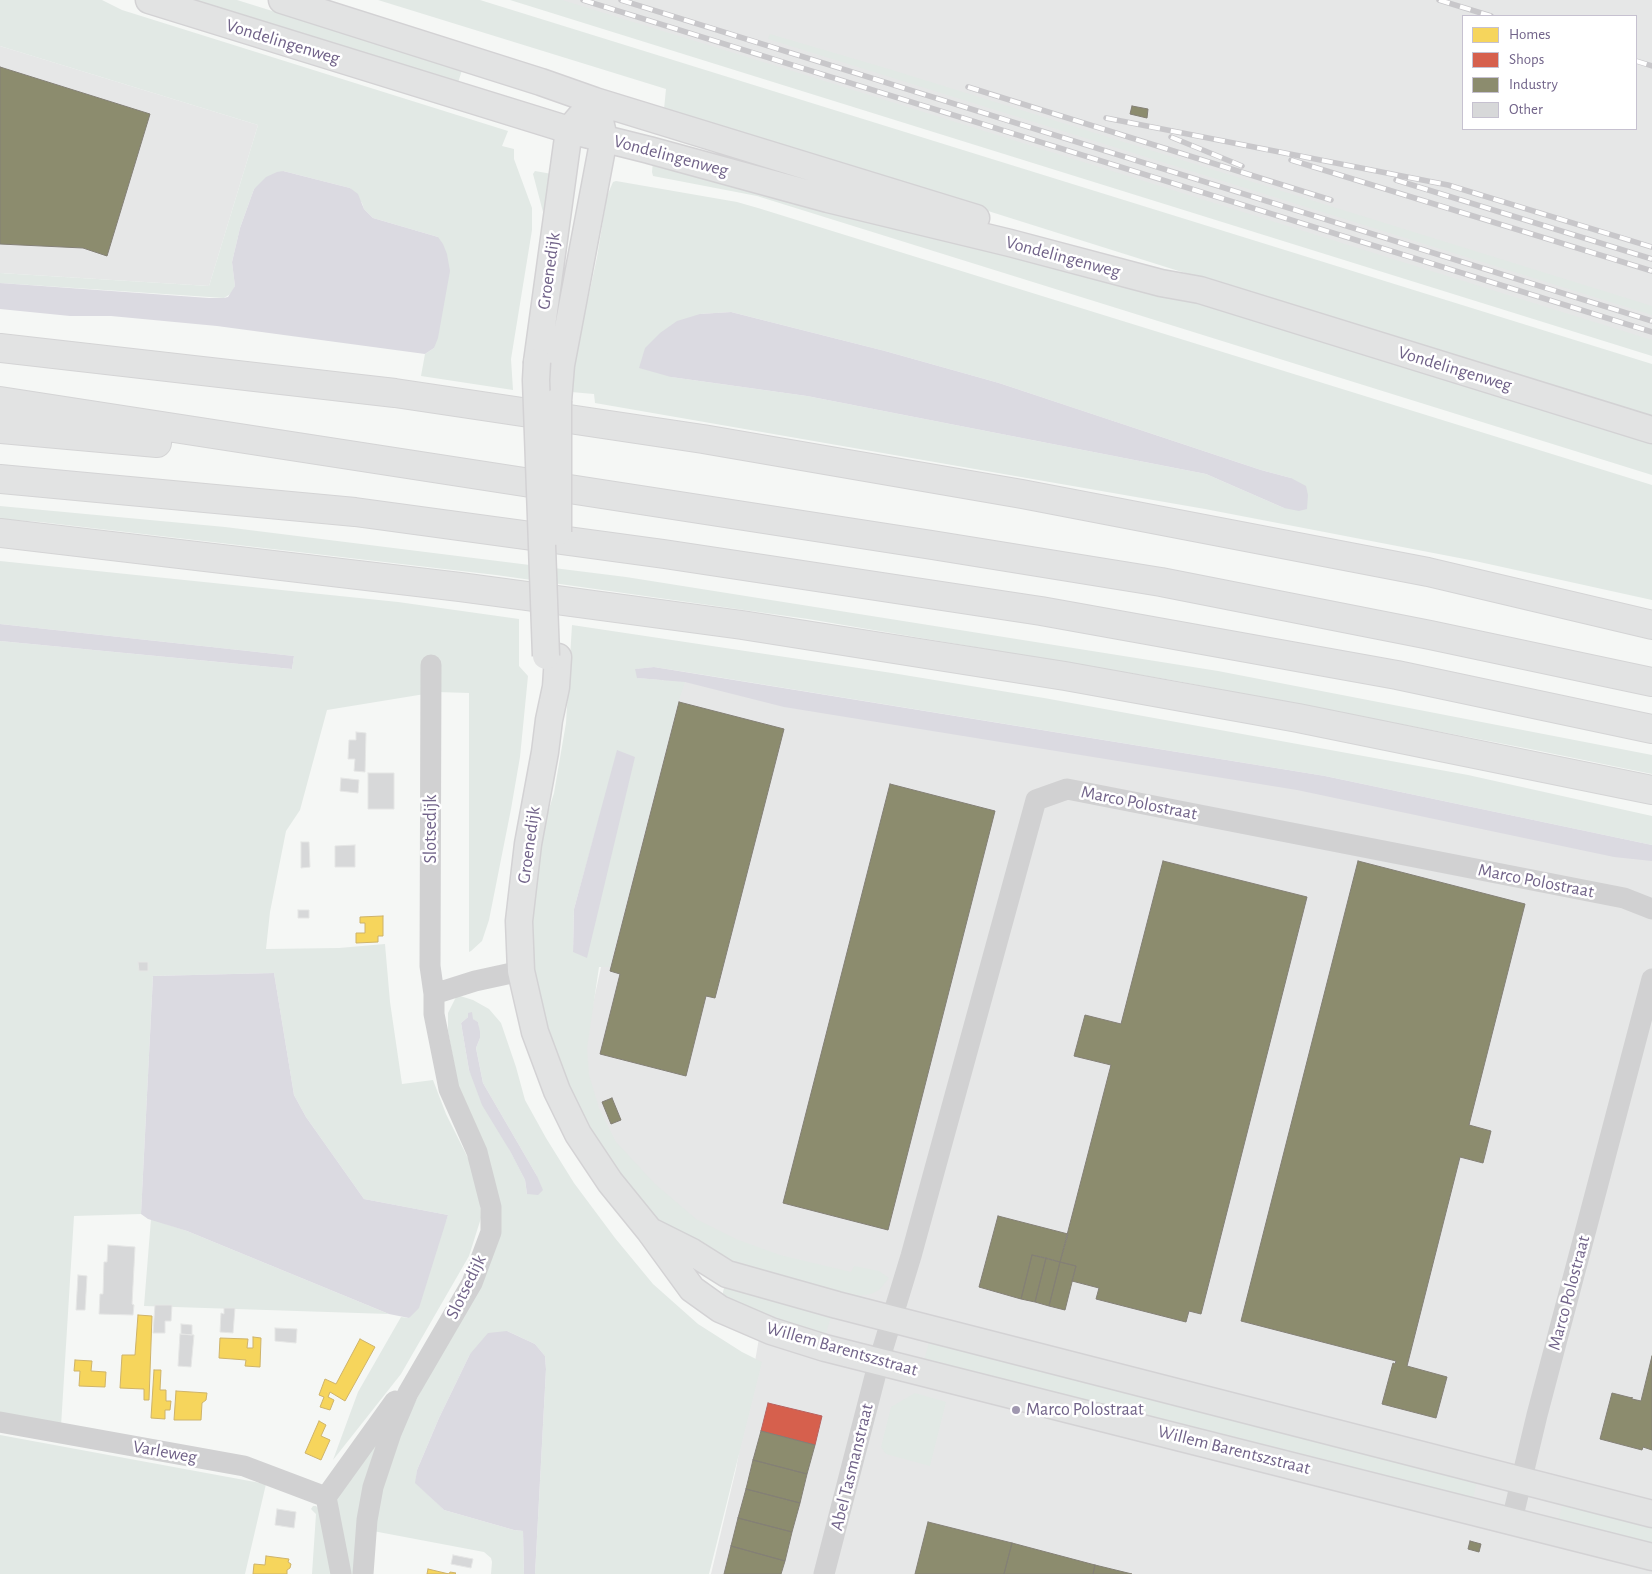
<!DOCTYPE html>
<html>
<head>
<meta charset="utf-8">
<style>
	body { margin:0 }
	#map { position:relative; width:1652px; height:1574px; overflow:hidden; background:#f5f7f5; font-family:"Alegreya Sans",sans-serif }
	canvas { display:block }
	.legend { position:absolute; left:1462px; top:15px; width:175px; height:115px; box-sizing:border-box; background:#fff; border:1px solid #c6c1d0; margin:0; padding:6px 9px; list-style:none; font-size:15px; color:#716389 }
	.legend li { display:flex; align-items:center; gap:10px; height:25px }
	.legend b { width:25px; border:1px solid #c6c1d0 }
</style>
</head>
<body>
<div id="map">
<canvas width="1652" height="1574"></canvas>
<ul class="legend">
<li><b style="height:14px;background:#f6d55c"></b>Homes</li>
<li><b style="height:14px;background:#d6604d"></b>Shops</li>
<li><b style="height:14px;background:#8c8c6e"></b>Industry</li>
<li><b style="height:14px;background:#d7d8d9"></b>Other</li>
</ul>
</div>
<script>
const c = document.querySelector('canvas').getContext('2d');
c.lineJoin = 'round';
function paint(path, color) { c.fillStyle = color; c.fill(path, 'evenodd'); }
const toPath = rows => new Path2D(rows.map(r => 'M' + r).join(''));
function trace(path, color, width, dash) { c.strokeStyle = color; c.lineWidth = width; c.lineCap = dash ? 'butt' : 'round'; c.setLineDash(dash || []); c.stroke(path); }
function write(font, color, halo, rows, align = 'center') {
  c.font = font + ' "Alegreya Sans",sans-serif'; c.lineWidth = 5; c.setLineDash([]); c.textBaseline = 'middle'; c.strokeStyle = halo; c.fillStyle = color; for (const [text, x, y, turn = 0] of rows) {
    c.save(); c.translate(x, y); c.rotate((+turn || 0) * Math.PI / 180); c.textAlign = isNaN(turn) ? turn : align; if (halo) c.strokeText(text, 0, 0); c.fillText(text, 0, 0); c.restore();
  }
}
const built = toPath([
	[522,0,1652,0,1652,352],
	[1463,16,1636,16,1636,129,1463,129],
	[0,46,258,125,209,286,0,273],
	[665,674,1652,854,1652,1574,711,1574,736,1469,773,1259,699,1229,606,1138,587,1078,584,1045]
]);
const green = toPath([
	[0,0,102,0,122,10,508,131,502,146,514,149,514,159,532,208,532,230,511,359,513,390,421,376,425,354,434,348,438,237,373,218,364,209,362,203,350,188,283,171,254,189,240,228,232,262,235,286,232,293,224,298,0,283,0,273,209,286,258,125,0,46],
	[191,0,237,0,462,70,458,83],
	[378,0,480,0,1652,364,1652,420,664,109,666,89],
	[510,0,562,0,799,73,1652,340,1652,356],
	[770,34,889,69,1652,306,1652,315,768,39],
	[666,160,673,170,690,175,1182,295,1652,440,1652,475,757,196,653,176,652,172,653,161],
	[535,171,552,174,551,195,543,212,533,174],
	[616,181,737,202,758,208,1652,485,1652,600,1475,561,1205,509,595,403,594,394,571,392,582,315,588,299,597,257,607,196,613,182],
	[731,312,885,351,999,383,1261,470,1291,478,1284,508,1206,474,807,396,671,377,700,314],
	[0,506,225,527,626,577,1218,671,1652,755,1652,774,1530,749,1177,681,808,619,496,575,40,522,0,519],
	[0,561,398,602,519,619,519,666,528,676,520,757,511,809,489,920,482,941,471,951,469,952,469,693,437,692,327,710,300,810,286,831,270,912,266,949,339,948,385,944,390,1002,402,1084,433,1080,446,1114,471,1164,480,1197,481,1218,469,1256,401,1374,333,1460,358,1392,401,1317,409,1318,448,1215,364,1199,306,1117,294,1095,274,973,153,976,141,1214,74,1216,61,1426,0,1414,0,641,292,669,294,656,0,624],
	[572,625,892,673,1044,698,1468,775,1652,816,1652,845,1325,776,717,677,654,667,636,669,638,678,685,682,678,703,610,967,599,967,587,1048,589,1075,599,1108,616,1142,655,1184,696,1219,736,1239,780,1255,851,1272,854,1266,879,1271,889,1278,879,1290,871,1294,856,1296,764,1274,724,1261,667,1228,630,1190,594,1139,562,1076,532,980,528,930,545,822,554,793,566,723],
	[618,750,590,941,573,951,574,909],
	[457,995,473,1000,489,1009,501,1023,516,1067,525,1100,546,1138,574,1183,615,1238,653,1284,698,1324,742,1352,762,1362,709,1574,535,1574,546,1369,545,1356,535,1344,507,1331,470,1354,439,1418,417,1470,416,1483,444,1510,514,1530,523,1531,524,1574,491,1574,492,1562,491,1558,484,1552,373,1531,382,1468,492,1249,463,1112,448,1031,448,1013],
	[468,1017,478,1022,480,1038,476,1048,483,1083,537,1176,527,1194,525,1180,469,1070,461,1023],
	[151,1219,187,1231,389,1314,144,1306],
	[725,1284,833,1310,824,1340,722,1296],
	[931,1335,1478,1476,1472,1504,923,1365],
	[915,1393,946,1402,930,1466,886,1454,881,1447,891,1407],
	[391,1412,356,1574,346,1574,334,1517,338,1492],
	[0,1435,266,1484,245,1574,0,1574],
	[1564,1497,1652,1520,1652,1550,1557,1526],
	[313,1506,316,1506,321,1511,337,1574,312,1574,316,1514,311,1509]
]);
const water = toPath([
	[283,171,350,188,358,194,364,209,373,218,438,237,443,244,447,254,450,271,438,338,434,348,425,354,217,326,111,316,70,316,0,309,0,283,209,298,224,298,228,297,235,286,232,262,240,228,254,189,266,177,277,172],
	[731,312,885,351,999,383,1261,470,1291,478,1306,486,1308,495,1307,509,1299,511,1284,508,1206,474,807,396,671,377,639,368,645,348,660,333,677,321,700,314],
	[0,624,294,656,292,669,0,641],
	[654,667,1325,776,1652,845,1652,861,1614,857,1297,790,784,707,685,682,637,678,635,669],
	[617,750,635,757,587,958,573,952,574,909],
	[274,973,294,1095,306,1117,364,1199,448,1215,419,1308,409,1318,389,1314,187,1231,148,1219,141,1214,153,976],
	[472,1012,473,1019,478,1022,480,1032,480,1038,476,1048,483,1083,537,1176,543,1190,538,1195,527,1194,525,1180,510,1151,482,1105,469,1070,461,1023,468,1017,468,1013],
	[507,1331,535,1344,545,1356,546,1369,535,1574,524,1574,523,1531,514,1530,444,1510,415,1483,417,1470,439,1418,470,1354,488,1333]
]);
const homes = toPath([
	[383,916,383,936,378,936,378,942,356,943,356,933,365,933,365,923,360,923,360,917,383,916],
	[138,1315,152,1316,149,1400,144,1400,144,1389,120,1388,122,1355,135,1355,138,1315],
	[253,1337,261,1338,260,1367,245,1366,246,1360,219,1358,220,1338,248,1339,247,1348,253,1348,253,1337],
	[360,1339,375,1347,345,1401,330,1392,328,1397,334,1400,330,1410,320,1407,324,1397,319,1395,325,1379,336,1384,360,1339],
	[75,1360,92,1361,91,1371,106,1372,105,1387,79,1386,80,1371,74,1371,75,1360],
	[154,1370,161,1370,160,1390,166,1390,166,1401,171,1401,170,1410,165,1410,165,1419,151,1418,154,1370],
	[176,1391,207,1393,206,1400,202,1403,201,1420,174,1420,176,1391],
	[319,1421,326,1425,321,1436,330,1440,321,1460,305,1453,319,1421],
	[266,1556,289,1559,288,1562,291,1564,290,1568,287,1570,287,1574,253,1574,254,1564,265,1565,266,1556],
	[428,1569,449,1574,450,1572,456,1573,455,1574,427,1574,428,1569]
]);
const shops = toPath([
	[768,1403,822,1416,815,1445,761,1431,768,1403]
]);
const industry = toPath([
	[0,67,150,114,107,256,83,248,0,244,0,67],
	[1132,106,1148,109,1147,118,1130,114,1132,106],
	[679,702,784,729,715,998,706,996,686,1076,600,1054,620,974,610,971,679,702],
	[890,784,995,811,888,1230,783,1203,890,784],
	[1163,861,1307,897,1201,1314,1189,1311,1186,1322,1096,1299,1099,1288,1072,1281,1076,1266,1060,1262,1111,1065,1074,1056,1085,1015,1121,1024,1163,861],
	[1358,861,1525,904,1469,1125,1491,1131,1483,1163,1460,1157,1407,1366,1447,1377,1436,1418,1382,1404,1393,1363,1395,1364,1396,1361,1241,1321,1358,861],
	[612,1098,621,1120,611,1124,602,1102,612,1098],
	[998,1216,1068,1234,1060,1262,1032,1255,1021,1299,979,1287,998,1216],
	[1032,1255,1046,1258,1035,1302,1021,1299,1032,1255],
	[1046,1258,1060,1262,1049,1306,1035,1302,1046,1258],
	[1060,1262,1076,1266,1065,1310,1049,1306,1060,1262],
	[1652,1356,1652,1450,1643,1447,1642,1450,1600,1439,1612,1393,1632,1398,1632,1397,1632,1399,1641,1401,1652,1356],
	[761,1431,815,1445,807,1474,753,1460,761,1431],
	[753,1460,807,1474,800,1503,746,1489,753,1460],
	[746,1489,800,1503,792,1532,738,1518,746,1489],
	[738,1518,792,1532,785,1561,731,1546,738,1518],
	[928,1522,1012,1543,1004,1574,915,1574,928,1522],
	[1470,1541,1481,1544,1479,1552,1468,1549,1470,1541],
	[1012,1543,1095,1565,1093,1574,1004,1574,1012,1543],
	[731,1546,785,1561,781,1574,724,1574,731,1546],
	[1095,1565,1132,1574,1093,1574,1095,1565]
]);
const building = toPath([
	[356,732,366,733,365,772,354,771,355,759,348,759,349,740,356,740,356,732],
	[368,773,394,773,394,809,368,809,368,773],
	[341,778,359,780,358,793,340,791,341,778],
	[301,842,309,842,310,867,301,868,301,842],
	[355,845,355,867,335,867,335,846,355,845],
	[298,910,309,910,309,918,298,918,298,910],
	[138,962,148,962,148,971,139,971,138,962],
	[108,1245,135,1247,132,1304,134,1305,133,1315,99,1314,100,1294,103,1294,104,1262,107,1262,108,1245],
	[78,1275,87,1276,85,1310,76,1310,78,1275],
	[155,1305,172,1305,171,1321,165,1321,165,1333,153,1333,155,1305],
	[224,1308,235,1308,233,1333,220,1332,221,1313,224,1314,224,1308],
	[181,1324,192,1325,192,1335,181,1334,181,1324],
	[275,1328,297,1329,296,1343,275,1341,275,1328],
	[180,1334,194,1335,191,1367,178,1366,180,1334],
	[277,1509,296,1512,294,1528,275,1525,277,1509],
	[453,1555,473,1559,471,1568,451,1564,453,1555]
]);
const minor = toPath([
	[434,994,475,981,521,971],
	[0,1422,244,1466,326,1497],
	[1512,1520,1537,1415,1652,979],
	[341,1574,326,1497,395,1401],
	[363,1574,367,1520,373,1487,391,1433,408,1393,472,1283,491,1232,491,1207,477,1152,449,1089,434,1014,434,994,430,966,431,665],
	[824,1574,879,1361,911,1256,1036,800,1067,789,1624,898,1652,909]
]);
const major = toPath([
	[149,0,569,130,649,150,828,199,1010,243,1161,283,1200,290,1652,430],
	[282,0,541,82,595,101,976,218],
	[537,362,569,130,581,116],
	[558,401,561,365,604,138,600,121],
	[558,657,556,687,549,720,545,752,528,844,519,921,521,971,535,1032,557,1091,578,1134,610,1182,649,1230,692,1289,720,1309,771,1331,825,1348,1652,1557],
	[652,1232,692,1252,727,1274,837,1305,1652,1514]
]);
const highway = toPath([
	[0,348,395,393,703,439,1022,494,1428,572,1652,625],
	[0,401,932,545,1161,582,1430,635,1652,682],
	[0,429,157,443],
	[0,479,355,512,664,554,1041,611,1397,675,1652,729],
	[0,533,460,587,742,625,1065,676,1298,718,1652,790]
]);
const rail = toPath([
	[583,0,1652,332],
	[621,0,1652,321],
	[1439,0,1491,16],
	[1636,61,1652,66],
	[968,87,1331,200],
	[1106,118,1448,185,1652,247],
	[1171,137,1242,166],
	[1291,160,1652,271],
	[1396,180,1652,259]
]);
const majorBridge = toPath([
	[537,362,536,380,546,656],
	[558,401,558,532]
]);
const markers = [
	[1016,1410,5,"#9f97af"]
];
const streetNames = [
	["Vondelingenweg",283,42,17],
	["Vondelingenweg",671,156,15],
	["Vondelingenweg",1063,257,15],
	["Groenedijk",549,271,-82],
	["Vondelingenweg",1455,369,17],
	["Marco Polostraat",1139,803,11],
	["Slotsedijk",431,829,-90],
	["Groenedijk",529,845,-82],
	["Marco Polostraat",1536,881,11],
	["Slotsedijk",466,1287,-64],
	["Marco Polostraat",1569,1293,-75],
	["Willem Barentszstraat",842,1349,16],
	["Willem Barentszstraat",1234,1450,14],
	["Varleweg",165,1452,10],
	["Abel Tasmanstraat",852,1467,-76]
];
const poiNames = [
	["Marco Polostraat",1026,1410]
];
paint(built, '#e6e7e7');
paint(green, '#e2e9e5');
paint(water, '#dbdae1');
paint(homes, '#f6d55c');
trace(homes, '#ceb36a', 1);
paint(shops, '#d6604d');
trace(shops, '#b8615f', 1);
paint(industry, '#8c8c6e');
trace(industry, '#848076', 1);
paint(building, '#d7d8d9');
trace(building, '#e5e6e5', 1);
trace(major, '#d3d2d4', 29);
trace(highway, '#d4d4d5', 30);
trace(minor, '#d1d1d2', 21);
trace(major, '#e2e3e3', 26);
trace(highway, '#e2e3e3', 28);
trace(rail, '#c8c7ca', 5.5);
trace(rail, '#fff', 4, [11]);
trace(majorBridge, '#d3d2d4', 29, []);
trace(majorBridge, '#e2e3e3', 26);
for (const [x, y, r, color] of markers) { const dot = new Path2D(); dot.arc(x, y, r, 0, 2 * Math.PI); c.fillStyle = color; c.fill(dot); trace(dot, '#fff', 2); }
write('18px', '#716389', '#fff', streetNames);
write('18px', '#716389', '#fff', poiNames, 'left');
</script>
</body>
</html>
